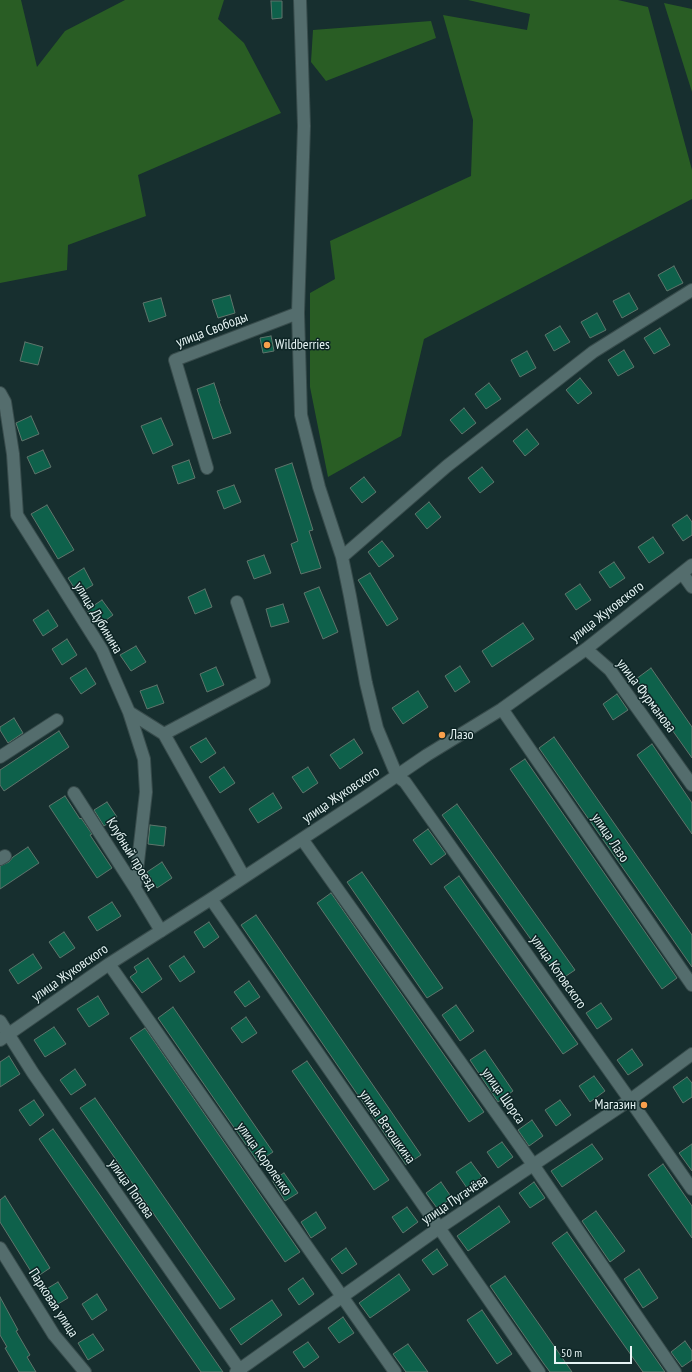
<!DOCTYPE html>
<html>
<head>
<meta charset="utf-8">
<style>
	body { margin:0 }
	#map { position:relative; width:692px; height:1372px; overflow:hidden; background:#172f2f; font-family:"PT Sans Narrow",sans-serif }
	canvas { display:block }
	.scale { position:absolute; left:554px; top:1346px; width:78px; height:18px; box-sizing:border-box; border:2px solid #e6f4f4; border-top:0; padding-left:5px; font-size:12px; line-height:14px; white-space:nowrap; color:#e6f4f4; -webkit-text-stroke:3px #0d2525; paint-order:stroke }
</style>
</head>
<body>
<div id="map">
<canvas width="692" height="1372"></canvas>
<div class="scale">50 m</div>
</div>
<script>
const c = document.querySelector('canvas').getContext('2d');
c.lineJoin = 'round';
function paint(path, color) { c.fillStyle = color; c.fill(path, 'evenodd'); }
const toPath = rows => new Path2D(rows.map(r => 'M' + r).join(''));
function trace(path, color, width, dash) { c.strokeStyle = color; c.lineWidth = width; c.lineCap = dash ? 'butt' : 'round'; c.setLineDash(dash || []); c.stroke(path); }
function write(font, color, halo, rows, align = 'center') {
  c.font = font + ' "PT Sans Narrow",sans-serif'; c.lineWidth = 3; c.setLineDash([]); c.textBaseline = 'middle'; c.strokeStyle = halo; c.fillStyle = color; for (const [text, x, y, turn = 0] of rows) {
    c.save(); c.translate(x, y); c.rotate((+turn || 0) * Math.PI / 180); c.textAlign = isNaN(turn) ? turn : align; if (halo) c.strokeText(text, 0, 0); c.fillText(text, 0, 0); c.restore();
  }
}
const forest = toPath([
	[0,0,21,0,37,67,65,31,125,0,224,0,218,19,244,43,281,113,138,175,146,216,68,245,67,270,0,283],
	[468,0,618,0,648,7,692,170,692,199,424,339,401,436,328,477,310,387,310,293,335,279,330,241,471,176,473,120,443,15,527,30,530,14],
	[664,3,692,9,692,92],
	[431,21,436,38,326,81,311,62,313,30]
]);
const building = toPath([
	[271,1,282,1,282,18,272,19,271,1],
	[674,266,683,283,667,291,658,275,674,266],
	[629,293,638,309,622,318,613,301,629,293],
	[230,295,235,313,218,318,212,300,230,295],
	[161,298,166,316,149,322,143,303,161,298],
	[597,313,606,330,590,338,581,322,597,313],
	[560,326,570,342,554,351,545,335,560,326],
	[660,328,670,345,654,354,644,338,660,328],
	[271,336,274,351,263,353,260,338,271,336],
	[25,342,43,347,38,365,20,361,25,342],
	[624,350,634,367,618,376,608,360,624,350],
	[527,351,536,368,520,377,511,360,527,351],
	[580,378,592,393,578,404,566,390,580,378],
	[214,383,220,401,219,401,231,433,213,439,197,389,214,383],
	[489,383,501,399,486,409,475,394,489,383],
	[464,408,476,423,462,434,450,420,464,408],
	[31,416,39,434,22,441,16,423,31,416],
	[161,418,173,445,153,454,141,426,161,418],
	[527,429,539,444,525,456,513,441,527,429],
	[43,450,51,467,35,474,27,457,43,450],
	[189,460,195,478,178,484,172,466,189,460],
	[292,463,313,530,309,531,321,568,301,574,291,544,298,541,275,469,292,463],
	[482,467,494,482,480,493,468,478,482,467],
	[364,477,376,492,362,503,350,488,364,477],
	[234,485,241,502,224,509,217,491,234,485],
	[429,502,441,517,427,529,415,514,429,502],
	[47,505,74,550,58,559,31,514,47,505],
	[687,515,692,522,692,535,683,541,672,525,687,515],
	[653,537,664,553,649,563,638,547,653,537],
	[382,541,394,556,379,567,368,552,382,541],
	[264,555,271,573,254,579,247,561,264,555],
	[614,562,625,578,610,588,599,572,614,562],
	[84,568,93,585,78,594,68,578,84,568],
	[370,573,398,619,387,626,358,580,370,573],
	[580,584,591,600,576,610,565,594,580,584],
	[319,587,338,632,323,639,304,593,319,587],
	[205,589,212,607,195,614,188,597,205,589],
	[102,600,113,615,98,626,87,610,102,600],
	[283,604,289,622,271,627,266,609,283,604],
	[48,610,58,626,43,636,33,620,48,610],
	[523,623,534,639,492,667,482,651,523,623],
	[67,639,77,655,62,665,52,649,67,639],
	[136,646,146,662,131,671,120,655,136,646],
	[460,666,470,682,455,692,445,676,460,666],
	[216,667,224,685,207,692,200,674,216,667],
	[86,668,96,684,81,694,70,678,86,668],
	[651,668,692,727,692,758,636,679,651,668],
	[157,685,164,703,147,709,140,691,157,685],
	[418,691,428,707,403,724,392,708,418,691],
	[617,694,628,710,613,720,603,704,617,694],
	[14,718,23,733,8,743,0,730,0,727,14,718],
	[59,731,69,747,4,791,0,785,0,770,59,731],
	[554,737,692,935,692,967,539,748,554,737],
	[206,738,216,753,201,763,190,747,206,738],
	[354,739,363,753,340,769,330,755,354,739],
	[652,744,692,803,692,834,637,755,652,744],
	[525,759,677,978,662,989,510,769,525,759],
	[224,767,235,783,220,793,209,777,224,767],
	[308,767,318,783,303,793,292,777,308,767],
	[273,793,282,808,258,823,249,809,273,793],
	[65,796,80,819,81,818,92,834,90,835,112,868,97,878,49,806,65,796],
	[107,802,117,817,104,826,94,810,107,802],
	[457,804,575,970,560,980,442,815,457,804],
	[150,825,166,827,164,846,148,844,150,825],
	[428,829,446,854,431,865,413,840,428,829],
	[28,847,39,863,0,889,0,866,9,862,13,857,28,847],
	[162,862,172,878,157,888,147,872,162,862],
	[362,872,443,988,427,998,347,882,362,872],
	[459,876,578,1044,563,1054,444,887,459,876],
	[331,893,484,1112,469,1122,317,903,331,893],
	[112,902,121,916,97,931,88,917,112,902],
	[256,915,421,1155,406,1165,241,925,256,915],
	[209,922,219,937,204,948,194,932,209,922],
	[64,932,75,948,60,958,49,942,64,932],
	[33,954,42,968,18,984,9,970,33,954],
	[184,956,195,972,180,982,169,966,184,956],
	[148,958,162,979,142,993,130,977,137,972,134,967,148,958],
	[249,981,260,997,245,1007,234,992,249,981],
	[98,996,109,1014,89,1027,77,1009,98,996],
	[601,1003,612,1019,597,1029,586,1013,601,1003],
	[456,1005,474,1031,460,1041,442,1015,456,1005],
	[173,1007,273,1152,258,1162,158,1018,173,1007],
	[246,1017,257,1033,242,1043,231,1028,246,1017],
	[54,1027,66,1044,45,1057,34,1040,54,1027],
	[145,1028,300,1252,285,1262,130,1038,145,1028],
	[632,1049,643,1065,628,1075,617,1060,632,1049],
	[485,1050,513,1091,498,1102,470,1060,485,1050],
	[9,1056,20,1074,0,1087,0,1062,9,1056],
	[307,1061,389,1180,374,1190,292,1071,307,1061],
	[75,1069,86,1085,71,1095,60,1080,75,1069],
	[594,1076,605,1091,590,1102,579,1086,594,1076],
	[687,1077,692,1083,692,1097,683,1103,673,1087,687,1077],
	[95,1098,235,1299,220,1309,80,1108,95,1098],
	[34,1100,44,1115,30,1126,19,1110,34,1100],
	[560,1100,571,1115,556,1126,545,1110,560,1100],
	[532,1120,543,1136,529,1146,518,1130,532,1120],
	[53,1129,100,1195,223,1372,201,1372,39,1139,53,1129],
	[502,1142,513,1157,498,1168,487,1152,502,1142],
	[592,1144,603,1159,562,1187,551,1171,592,1144],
	[692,1144,692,1171,679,1153,692,1144],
	[471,1162,482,1177,467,1188,456,1172,471,1162],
	[663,1164,692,1206,692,1238,648,1175,663,1164],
	[284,1173,298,1193,285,1201,272,1180,284,1173],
	[441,1182,452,1198,437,1208,426,1193,441,1182],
	[534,1182,545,1198,530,1208,519,1193,534,1182],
	[5,1196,50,1268,35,1278,0,1222,0,1200,5,1196],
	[499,1206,510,1222,468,1251,457,1236,499,1206],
	[407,1207,418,1222,403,1233,392,1217,407,1207],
	[596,1211,625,1251,610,1262,582,1221,596,1211],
	[316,1212,326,1228,311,1238,301,1222,316,1212],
	[567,1232,614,1299,665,1372,643,1372,552,1243,567,1232],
	[346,1248,357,1264,342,1274,331,1259,346,1248],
	[437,1249,448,1265,433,1275,422,1260,437,1249],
	[639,1269,658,1298,643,1308,624,1279,639,1269],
	[399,1274,410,1290,370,1318,359,1303,399,1274],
	[505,1276,541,1327,572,1372,550,1372,544,1364,490,1286,505,1276],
	[303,1278,314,1294,299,1305,288,1289,303,1278],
	[58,1282,68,1298,53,1307,43,1291,58,1282],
	[97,1294,107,1310,92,1320,82,1304,97,1294],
	[0,1297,18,1330,16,1331,30,1355,27,1357,36,1372,19,1372,5,1348,7,1347,0,1335,0,1297],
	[272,1300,282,1315,241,1345,230,1329,272,1300],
	[482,1310,512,1354,497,1364,467,1320,482,1310],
	[343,1317,354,1333,339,1343,328,1328,343,1317],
	[93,1334,104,1350,88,1360,78,1343,93,1334],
	[685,1341,692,1351,692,1360,682,1367,671,1352,685,1341],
	[308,1342,319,1357,304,1368,293,1352,308,1342],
	[408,1344,428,1372,406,1372,393,1354,408,1344]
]);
const minor = toPath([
	[300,0,304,126,298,313,301,415,319,487,342,557,350,596,366,683,377,728,397,776],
	[0,393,5,402,13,454,17,515,102,650,129,712,164,734,244,877],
	[207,468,175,360,298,313],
	[342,557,447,466,593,352,692,290],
	[682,573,692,587],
	[586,649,610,670,692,785],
	[502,709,692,985],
	[129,712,144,759,146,792,135,888],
	[164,734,264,681,237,602],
	[0,757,57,720],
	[397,776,405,782,630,1100,692,1189],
	[74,793,135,888,161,931],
	[302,839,534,1166,675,1372],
	[0,859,5,856],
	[211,899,539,1372],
	[109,964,395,1372],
	[0,1021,33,1073,241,1372],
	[0,1040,109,964,211,899,364,798,427,755,502,709,586,649,692,565],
	[0,1248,54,1335,85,1372],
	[236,1372,439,1228,630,1100,692,1054]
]);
const markers = [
	[267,345,4,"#f9a04c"],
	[442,735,4,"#f9a04c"],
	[644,1105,4,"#f9a04c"]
];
const streetNames = [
	["улица Свободы",212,330,-21],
	["улица Жуковского",607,612,-38],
	["улица Дубинина",98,618,59],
	["улица Фурманова",646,696,53],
	["улица Жуковского",341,795,-34],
	["улица Лазо",610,838,56],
	["Клубный проезд",131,854,58],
	["улица Котовского",558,972,55],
	["улица Жуковского",70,973,-35],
	["улица Щорса",503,1096,55],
	["улица Ветошкина",387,1127,55],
	["улица Короленко",264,1159,55],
	["улица Попова",131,1189,55],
	["улица Пугачёва",455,1200,-34],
	["Парковая улица",53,1303,57]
];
const poiNames = [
	["Wildberries",275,345],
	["Лазо",450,735],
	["Магазин",636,1105,"right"]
];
paint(forest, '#295d24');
paint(building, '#0e614b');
trace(building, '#5f756c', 1);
trace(minor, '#384c4c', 14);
trace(minor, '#546d6d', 12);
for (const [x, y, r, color] of markers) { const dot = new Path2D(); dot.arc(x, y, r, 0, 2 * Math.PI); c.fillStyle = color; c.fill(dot); trace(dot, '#0d2525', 1.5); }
write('14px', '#e6f4f4', '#0d2525', streetNames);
write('14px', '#e6f4f4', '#0d2525', poiNames, 'left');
</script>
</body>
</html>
